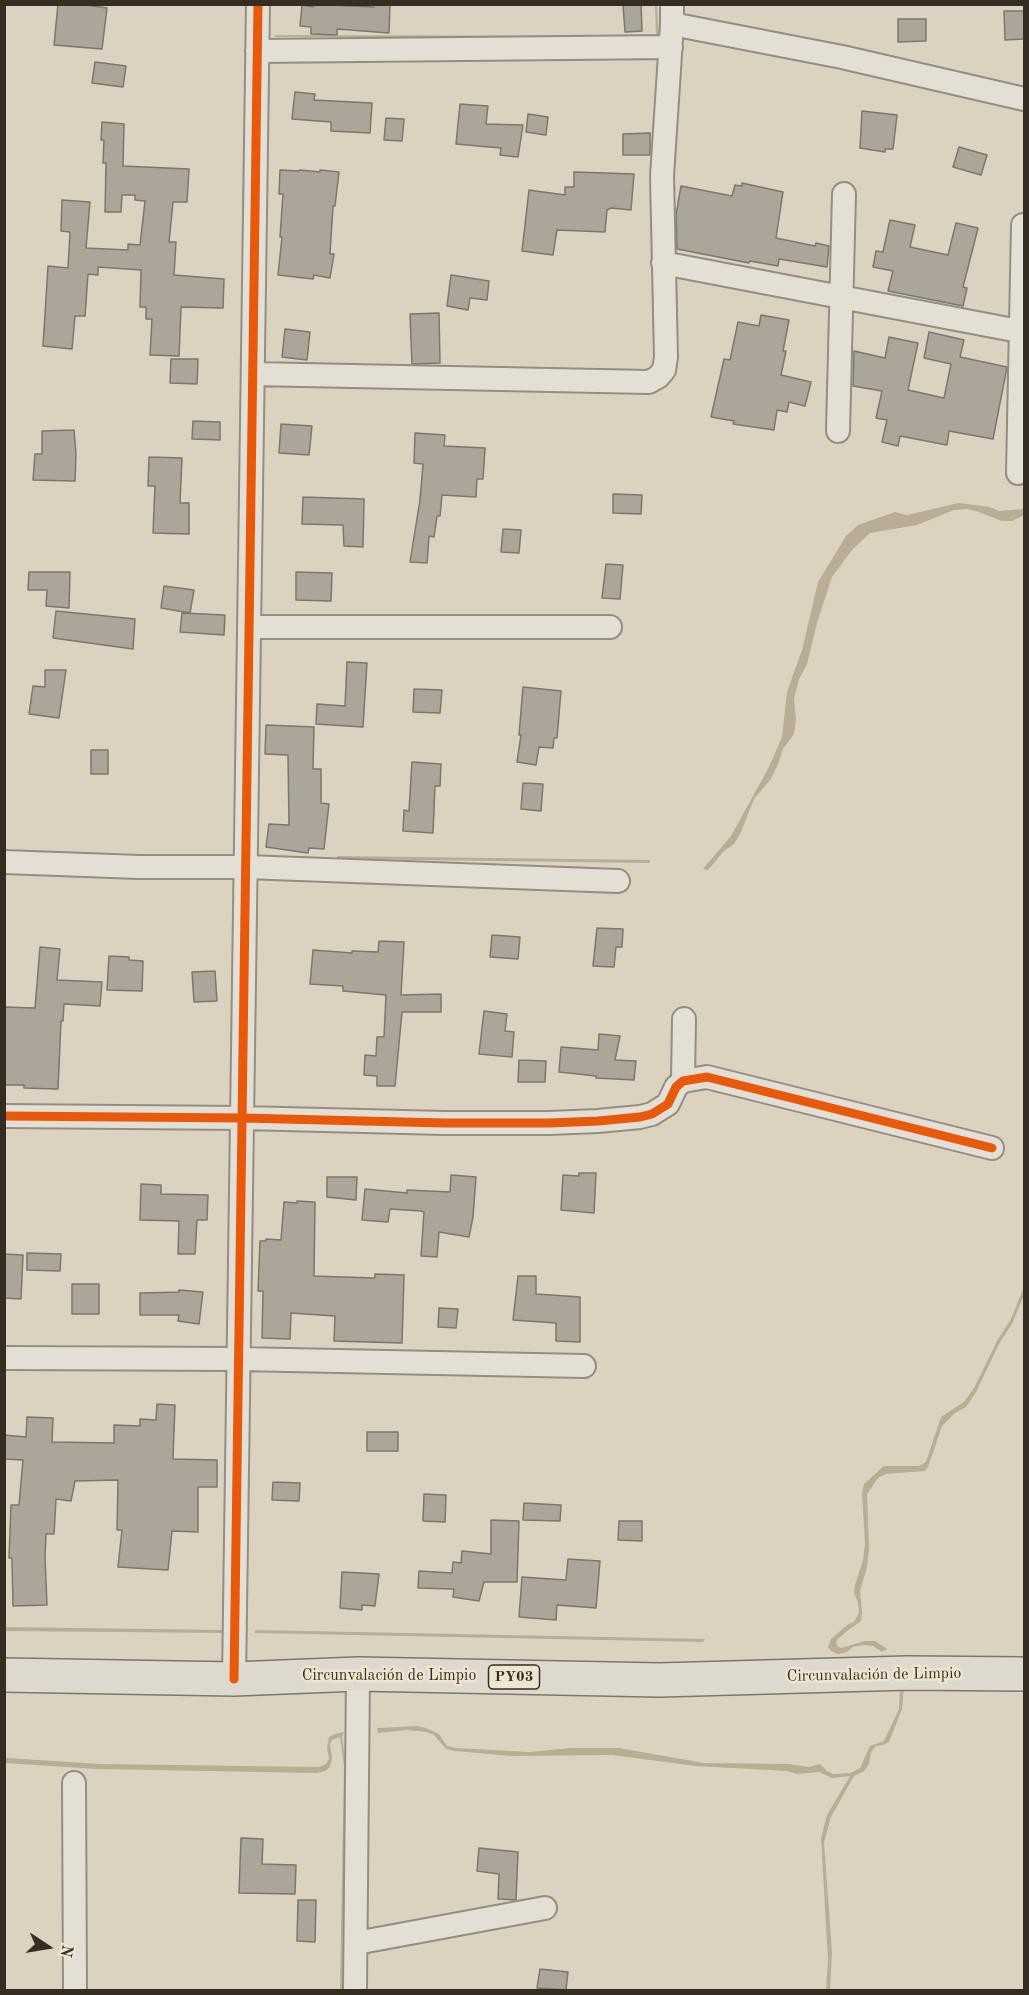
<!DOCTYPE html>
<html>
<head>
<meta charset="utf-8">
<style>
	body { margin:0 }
	#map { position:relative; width:1029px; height:1995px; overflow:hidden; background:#dbd2c0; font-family:"Old Standard TT",serif }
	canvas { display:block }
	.frame { position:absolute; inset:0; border:6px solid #352d22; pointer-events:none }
	.north { position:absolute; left:18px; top:1917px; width:60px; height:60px; -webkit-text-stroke:4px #efe4cf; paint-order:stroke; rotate:102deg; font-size:16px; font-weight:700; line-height:24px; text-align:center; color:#352d22 }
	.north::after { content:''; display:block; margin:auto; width:21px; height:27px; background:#352d22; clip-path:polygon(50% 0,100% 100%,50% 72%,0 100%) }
</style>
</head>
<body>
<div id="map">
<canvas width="1029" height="1995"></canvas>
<div class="frame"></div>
<div class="north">N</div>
</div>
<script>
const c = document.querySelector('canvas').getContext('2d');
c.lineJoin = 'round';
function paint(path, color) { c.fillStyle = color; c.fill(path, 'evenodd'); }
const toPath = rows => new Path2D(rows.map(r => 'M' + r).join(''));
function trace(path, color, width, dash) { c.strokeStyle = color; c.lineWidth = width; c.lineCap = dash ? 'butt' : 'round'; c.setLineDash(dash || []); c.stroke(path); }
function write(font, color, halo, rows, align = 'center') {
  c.font = font + ' "Old Standard TT",serif'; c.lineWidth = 5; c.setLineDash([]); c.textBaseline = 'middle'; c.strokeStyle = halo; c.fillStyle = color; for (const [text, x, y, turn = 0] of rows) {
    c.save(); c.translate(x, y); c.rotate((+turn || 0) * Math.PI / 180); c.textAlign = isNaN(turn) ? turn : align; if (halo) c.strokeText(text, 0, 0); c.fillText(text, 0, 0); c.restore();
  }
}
const water = toPath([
	[655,4,657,5,659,38,275,37,274,35,656,36],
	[959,503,990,507,999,511,1024,509,1024,515,1012,521,1002,521,976,511,967,509,954,510,917,525,870,533,852,550,832,577,817,623,807,664,799,679,794,699,796,719,794,734,783,749,778,764,771,779,754,799,741,832,734,844,724,851,708,870,703,869,731,836,769,767,782,737,787,692,802,650,818,582,846,536,858,525,895,512,907,515],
	[337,856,650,860,650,863,337,859],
	[1024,1287,1024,1295,1012,1324,1000,1342,976,1392,966,1407,955,1413,942,1426,928,1467,925,1471,886,1474,878,1478,867,1494,869,1548,867,1567,860,1591,862,1612,861,1621,847,1631,837,1640,836,1643,838,1647,842,1648,864,1641,875,1641,887,1649,882,1652,873,1646,864,1645,853,1647,847,1652,838,1654,831,1651,828,1647,831,1639,847,1625,854,1622,859,1613,858,1602,854,1593,855,1585,863,1560,865,1544,862,1493,864,1484,884,1466,919,1466,926,1462,941,1417,964,1402,974,1388,998,1339,1010,1321],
	[5,1627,225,1630,224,1633,5,1631],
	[255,1630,705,1639,703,1642,255,1633],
	[904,1688,902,1709,889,1742,883,1745,876,1746,871,1752,869,1764,864,1771,854,1776,831,1817,824,1842,832,1952,830,1990,826,1990,828,1960,821,1838,827,1815,850,1776,832,1778,819,1772,797,1774,787,1771,696,1766,612,1755,512,1756,455,1751,446,1749,434,1735,427,1732,407,1730,378,1733,377,1728,417,1726,426,1728,439,1734,447,1746,456,1748,529,1752,571,1748,619,1748,704,1763,788,1764,809,1767,820,1764,827,1771,833,1774,851,1773,860,1768,870,1746,884,1741,899,1709,900,1689],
	[344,1732,342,1737,346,1766,342,1990,340,1990,344,1766,340,1737,332,1740,330,1744,332,1758,330,1767,325,1771,317,1773,97,1769,5,1763,5,1758,7,1758,100,1764,319,1767,326,1764,329,1759,327,1747,329,1737,335,1734]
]);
const building = toPath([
	[58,4,79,4,107,8,102,49,54,45,58,4],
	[313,4,374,7,374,4,390,4,389,33,337,29,337,35,311,34,311,27,300,26,302,5,313,7,313,4],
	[623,4,641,4,642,31,625,32,623,4],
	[1004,11,1024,11,1024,39,1005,40,1004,11],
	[898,19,926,19,926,41,898,42,898,19],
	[95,62,126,66,123,87,92,83,95,62],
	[295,92,315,94,314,100,372,103,370,133,331,131,331,122,292,119,295,92],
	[460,104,488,106,486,124,523,125,518,157,500,155,501,148,456,144,460,104],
	[862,111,897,115,893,149,885,149,885,152,860,148,862,111],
	[528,114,548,117,546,135,526,132,528,114],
	[386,118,404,119,402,141,384,140,386,118],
	[102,122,124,124,123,166,189,169,187,202,173,202,169,242,176,242,174,275,224,279,223,308,181,307,179,356,150,355,152,319,146,319,146,307,140,307,141,270,98,267,98,275,88,274,85,316,75,316,72,349,43,346,48,266,68,268,70,232,61,231,62,200,90,202,86,248,128,250,128,244,140,245,145,201,135,200,135,195,122,195,121,212,105,212,106,163,103,163,104,140,101,140,102,122],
	[650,133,650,155,623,155,623,134,650,133],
	[959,147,987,155,981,175,953,167,959,147],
	[280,170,299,171,300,170,320,172,320,170,339,172,335,206,333,206,330,254,334,254,330,278,314,275,313,279,278,275,282,237,280,237,283,194,279,194,280,170],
	[574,172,634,174,631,210,611,208,607,210,605,232,557,230,553,255,522,251,529,190,565,195,565,187,574,187,574,172],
	[742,183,783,192,776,238,815,246,816,243,829,246,827,267,779,259,778,266,750,261,749,263,677,249,676,215,681,186,732,196,735,185,742,186,742,183],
	[890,220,915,225,910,247,948,255,956,223,978,228,963,287,967,288,963,306,888,291,893,271,873,267,876,251,883,252,890,220],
	[451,275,489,281,487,300,470,298,468,310,447,306,451,275],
	[439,313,440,363,412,364,410,314,439,313],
	[761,315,789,320,783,351,786,351,781,375,811,382,805,406,789,402,787,412,777,410,774,430,733,424,734,421,711,417,724,359,730,360,738,322,759,326,761,315],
	[285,329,310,332,307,360,282,357,285,329],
	[929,332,964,340,960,357,1007,367,993,439,949,431,947,445,900,436,898,446,882,442,887,420,876,418,882,391,853,386,854,351,885,358,889,337,918,343,908,390,944,398,951,364,924,358,929,332],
	[171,359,198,359,197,384,170,383,171,359],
	[193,421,220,422,220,440,192,439,193,421],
	[281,424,312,426,309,455,279,453,281,424],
	[74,430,76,454,75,481,33,480,35,454,42,454,42,431,74,430],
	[415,433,445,435,444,446,485,448,483,479,477,479,476,497,442,495,440,516,437,516,434,537,429,536,427,563,410,562,420,500,423,464,414,463,415,433],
	[149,457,182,458,180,503,189,503,189,534,153,533,155,486,148,486,149,457],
	[613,494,642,495,641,514,613,513,613,494],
	[303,497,364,499,363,547,344,546,343,525,302,524,303,497],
	[503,529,521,530,519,553,501,552,503,529],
	[606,564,623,565,620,599,602,598,606,564],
	[29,572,70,572,69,608,46,606,47,590,28,590,29,572],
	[296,572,332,573,331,601,296,600,296,572],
	[164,586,194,590,190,613,161,608,164,586],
	[56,611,135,619,133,649,53,638,56,611],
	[182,613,225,615,224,635,180,632,182,613],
	[347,662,367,663,363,727,316,724,317,704,345,706,347,662],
	[45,670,66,670,59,718,29,714,33,686,45,687,45,670],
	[523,687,561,691,557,738,554,738,553,748,539,747,536,765,517,762,521,735,519,735,523,687],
	[414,689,442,690,440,713,413,712,414,689],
	[266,725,314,727,313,769,321,769,321,803,329,804,324,849,309,848,308,853,266,847,269,824,289,825,288,755,265,754,266,725],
	[91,750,108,750,108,774,91,774,91,750],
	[412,762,441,764,440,786,435,786,433,833,403,831,404,810,409,811,412,762],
	[523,783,543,784,541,811,521,809,523,783],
	[597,928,623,929,622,947,616,947,614,967,593,966,597,928],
	[492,935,520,937,518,959,490,957,492,935],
	[379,941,404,942,401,995,441,994,441,1012,402,1012,395,1086,377,1086,377,1076,364,1075,365,1055,376,1056,377,1037,384,1037,386,995,343,991,343,986,310,984,313,950,352,953,352,951,378,952,379,941],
	[40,947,60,949,57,980,102,982,100,1006,64,1004,63,1021,61,1021,58,1089,24,1088,24,1085,4,1085,4,1007,35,1008,40,947],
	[109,956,129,957,129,960,143,961,142,991,107,990,109,956],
	[215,971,217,1001,194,1002,192,972,215,971],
	[484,1011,507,1014,505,1031,514,1032,512,1057,479,1054,484,1011],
	[599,1034,620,1036,615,1060,636,1061,634,1080,596,1078,596,1076,559,1072,561,1047,598,1050,599,1034],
	[519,1060,546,1061,545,1082,518,1082,519,1060],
	[579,1173,596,1173,594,1213,561,1210,563,1175,579,1176,579,1173],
	[451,1175,476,1177,473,1217,469,1237,439,1232,437,1257,421,1256,424,1212,421,1211,390,1209,388,1222,362,1220,365,1189,407,1193,407,1190,450,1192,451,1175],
	[327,1177,357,1177,356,1200,327,1197,327,1177],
	[141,1184,161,1185,161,1194,208,1195,207,1220,197,1220,195,1254,178,1254,179,1221,140,1220,141,1184],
	[297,1201,315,1202,314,1276,375,1278,375,1274,404,1275,402,1343,334,1341,335,1316,291,1313,290,1339,262,1338,263,1291,258,1291,260,1241,266,1241,266,1239,281,1240,284,1202,297,1203,297,1201],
	[27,1253,61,1254,60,1271,27,1270,27,1253],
	[4,1254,23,1255,21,1299,4,1298,4,1254],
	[518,1276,536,1276,536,1294,580,1297,580,1342,556,1341,556,1323,513,1320,518,1276],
	[72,1284,99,1284,99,1314,72,1314,72,1284],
	[179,1290,203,1292,199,1324,178,1321,179,1315,140,1315,140,1293,179,1292,179,1290],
	[439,1308,458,1309,456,1328,438,1327,439,1308],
	[157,1404,175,1405,173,1459,217,1460,217,1487,198,1487,198,1532,172,1531,168,1570,118,1567,122,1530,117,1530,118,1480,75,1481,71,1501,56,1499,54,1534,46,1534,45,1557,47,1605,13,1606,12,1558,9,1558,11,1505,19,1505,23,1460,4,1459,4,1435,26,1437,27,1417,53,1418,52,1442,114,1443,114,1425,140,1426,140,1419,156,1420,157,1404],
	[367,1432,398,1432,398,1451,367,1451,367,1432],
	[273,1482,300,1483,299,1501,272,1500,273,1482],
	[424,1494,446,1495,445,1522,423,1521,424,1494],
	[524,1503,561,1505,560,1521,523,1520,524,1503],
	[491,1520,519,1521,517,1582,484,1582,479,1601,453,1597,454,1589,418,1588,419,1571,452,1573,453,1562,461,1563,462,1551,491,1554,491,1520],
	[619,1521,642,1521,642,1541,618,1540,619,1521],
	[568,1559,600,1561,596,1608,557,1605,556,1620,519,1617,522,1577,566,1580,568,1559],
	[342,1572,379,1574,375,1606,362,1605,362,1610,340,1608,342,1572],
	[241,1838,263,1839,262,1864,296,1865,295,1894,239,1893,241,1838],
	[479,1848,518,1852,516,1900,498,1899,499,1874,477,1871,479,1848],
	[298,1900,316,1900,315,1942,297,1941,298,1900],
	[540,1969,568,1972,566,1990,537,1988,540,1969]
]);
const minor = toPath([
	[672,24,842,57,1024,99],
	[257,51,671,47],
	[663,263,1024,332],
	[253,374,649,382,658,377,664,370,666,357,662,176,672,24,672,4],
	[838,431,844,194],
	[1018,473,1023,225],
	[249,627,610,627],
	[4,862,139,867,246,867,618,881],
	[683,1081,684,1019],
	[4,1116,243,1118,444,1123,549,1123,598,1121,640,1117,652,1114,668,1104,676,1087,683,1081,707,1077,992,1148],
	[4,1358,239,1359,584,1366],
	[234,1679,258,4],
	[74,1783,75,1990],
	[356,1943,545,1908],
	[355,1990,358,1674]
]);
const highway = toPath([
	[4,1675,234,1679,358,1674,660,1680,908,1673,1024,1674]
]);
const cycleway = toPath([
	[4,1116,243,1118,444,1123,549,1123,598,1121,640,1117,652,1114,668,1104,676,1087,683,1081,707,1077,992,1148],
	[234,1679,258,4]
]);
const shields = [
	[514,1677,51]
];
const shieldNames = [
	["PY03",514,1677]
];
const streetNames = [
	["Circunvalación de Limpio",874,1675,-1],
	["Circunvalación de Limpio",389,1676]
];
paint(water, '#b9ad95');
paint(building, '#aca599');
trace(building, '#7c776c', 1.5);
trace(minor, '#948d82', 26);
trace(highway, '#7c776c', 36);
trace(minor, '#e4dfd5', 22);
trace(highway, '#ded9ce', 33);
trace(cycleway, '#e8590c', 9);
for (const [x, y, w] of shields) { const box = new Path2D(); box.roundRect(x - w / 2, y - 12, w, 24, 4.5); c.fillStyle = '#efe4cf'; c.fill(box); trace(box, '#352d22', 1.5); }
write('bold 15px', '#352d22', null, shieldNames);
write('16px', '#352d22', '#efe4cf', streetNames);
</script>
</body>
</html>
